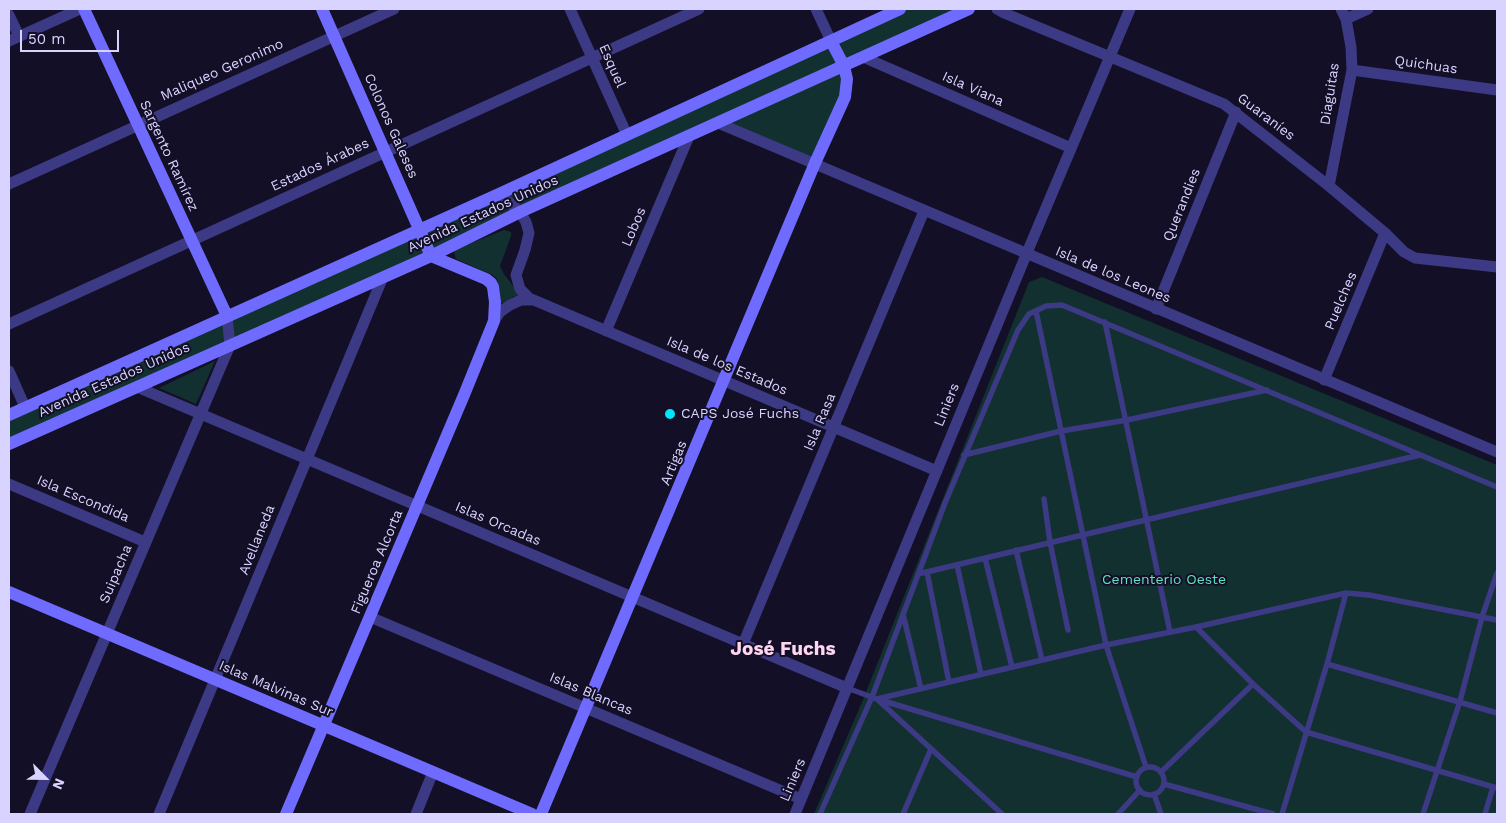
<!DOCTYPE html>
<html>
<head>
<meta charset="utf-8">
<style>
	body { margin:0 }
	#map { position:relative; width:1506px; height:823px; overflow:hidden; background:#130f26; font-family:"Work Sans",sans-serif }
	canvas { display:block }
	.frame { position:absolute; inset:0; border:10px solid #d9d4ff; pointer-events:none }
	.north { position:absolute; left:20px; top:753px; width:50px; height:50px; -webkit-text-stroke:4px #130f26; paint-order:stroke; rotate:113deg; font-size:14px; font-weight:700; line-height:20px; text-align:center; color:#d9d4ff }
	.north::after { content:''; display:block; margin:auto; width:18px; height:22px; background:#d9d4ff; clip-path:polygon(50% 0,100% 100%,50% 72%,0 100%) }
	.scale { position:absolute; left:20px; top:30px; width:99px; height:22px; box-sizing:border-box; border:2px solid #d9d4ff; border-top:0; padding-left:6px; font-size:15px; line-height:18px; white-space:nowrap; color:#d9d4ff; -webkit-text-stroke:4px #130f26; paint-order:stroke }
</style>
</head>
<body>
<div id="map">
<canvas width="1506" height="823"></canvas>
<div class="frame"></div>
<div class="north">N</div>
<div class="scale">50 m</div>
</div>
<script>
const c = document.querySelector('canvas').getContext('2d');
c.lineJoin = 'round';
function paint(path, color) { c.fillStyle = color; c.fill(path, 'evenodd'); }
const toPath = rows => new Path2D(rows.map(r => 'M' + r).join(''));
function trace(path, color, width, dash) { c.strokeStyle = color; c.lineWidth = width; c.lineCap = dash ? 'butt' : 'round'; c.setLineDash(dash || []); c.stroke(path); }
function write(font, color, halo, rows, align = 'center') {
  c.font = font + ' "Work Sans",sans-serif'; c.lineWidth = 4; c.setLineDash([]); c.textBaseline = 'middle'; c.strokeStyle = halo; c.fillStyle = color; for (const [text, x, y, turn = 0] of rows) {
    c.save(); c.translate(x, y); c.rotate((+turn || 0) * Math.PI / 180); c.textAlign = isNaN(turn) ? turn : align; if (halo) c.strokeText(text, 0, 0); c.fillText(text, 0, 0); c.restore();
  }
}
const green = toPath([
	[900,9,969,9,844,66,845,97,815,163,720,123,9,444,9,415],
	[504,230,511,232,511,236,500,266,504,274,520,295,513,297,499,305,500,294,497,279,493,275,456,259,454,252,456,249],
	[1042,277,1497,465,1497,814,814,814,862,702,1029,282],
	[215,361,196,404,159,388]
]);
const lane = toPath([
	[1036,311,1106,645,1146,767],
	[1105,322,1170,632],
	[964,455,1061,431,1127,420,1267,390],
	[1044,499,1050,542,1068,630],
	[1016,550,1042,660],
	[985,558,1012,667],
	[957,565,981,674],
	[927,572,949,682],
	[918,574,1420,455],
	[903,614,921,689],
	[1196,627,1253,684,1306,732,1497,788],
	[1327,664,1497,713],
	[847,688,877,699,1137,777],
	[877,699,1106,645,1196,627,1346,593,1369,595,1497,620],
	[878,700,1002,814],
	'1136 781a14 14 0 1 1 28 0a14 14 0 1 1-28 0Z',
	[1161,772,1253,684],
	[1164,784,1273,814],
	[1154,794,1161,814],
	[820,814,872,697,945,503,1018,330,1029,314,1046,306,1062,305,1497,487],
	[903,814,931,749],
	[1118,814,1140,790],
	[1282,814,1327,664,1346,593],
	[1423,814,1460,701,1482,617,1497,573],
	[1485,814,1493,787]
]);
const street = toPath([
	[570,9,627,135],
	[816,9,831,41],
	[997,9,1004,13,1224,104,1329,186,1385,233,1404,252,1415,258,1497,267],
	[9,15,19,36],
	[1346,19,1368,9],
	[9,41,80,9],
	[863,57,1071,148],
	[1352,70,1497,90],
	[718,123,1497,452],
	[9,184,394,9],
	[1329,186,1352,70,1351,47,1346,19,1341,9],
	[499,194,520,212,526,222,529,233,525,250,516,275,520,289,529,298,937,471],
	[1156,309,1236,112],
	[494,321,500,312,510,305,521,300,532,300],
	[9,324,699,9],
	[606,331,689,136],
	[9,371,25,407],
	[1324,380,1385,233],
	[137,387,847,688],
	[9,484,145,542],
	[370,617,801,799],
	[743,644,924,211],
	[30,814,230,345,227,316],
	[159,814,383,277],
	[416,814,433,772],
	[795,814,1026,255,1130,9]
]);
const secondary = toPath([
	[84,9,227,316],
	[322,9,431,256],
	[9,415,499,194,900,9],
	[9,444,431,256,520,212,969,9],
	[9,592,532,814],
	[286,814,464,395,494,321,495,302,493,287,491,283,486,279,431,256],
	[541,814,815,163,845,97,847,79,844,66,831,41]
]);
const markers = [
	[670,414,6,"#00e5ff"]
];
const streetNames = [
	["Quichuas",1426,65,8],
	["Esquel",612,66,66],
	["Maliqueo Geronimo",222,70,-24],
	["Isla Viana",973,89,24],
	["Diaguitas",1330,94,-81],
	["Guaraníes",1266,117,37],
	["Colonos Galeses",391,126,66],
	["Sargento Ramírez",169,156,65],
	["Estados Árabes",320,165,-25],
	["Querandies",1182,205,-68],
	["Avenida Estados Unidos",483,214,-25],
	["Lobos",634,227,-67],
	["Isla de los Leones",1113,275,23],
	["Puelches",1341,301,-67],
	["Isla de los Estados",727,366,23],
	["Avenida Estados Unidos",114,380,-24],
	["Liniers",947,405,-68],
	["Isla Rasa",820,422,-67],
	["Artigas",674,463,-67],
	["Isla Escondida",83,499,23],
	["Islas Orcadas",498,524,23],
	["Avellaneda",257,540,-68],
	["Figueroa Alcorta",377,562,-67],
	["Suipacha",116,574,-67],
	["Islas Malvinas Sur",276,689,23],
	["Islas Blancas",591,694,23],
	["Liniers",793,780,-67]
];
const poiNames = [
	["CAPS José Fuchs",681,414]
];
const parkNames = [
	["Cementerio Oeste",1164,580]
];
const districtNames = [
	["José Fuchs",783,649]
];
paint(green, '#12302f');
trace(lane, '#3d3a85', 5.5);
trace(street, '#3d3a85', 11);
trace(secondary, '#6f6bff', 12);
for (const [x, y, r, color] of markers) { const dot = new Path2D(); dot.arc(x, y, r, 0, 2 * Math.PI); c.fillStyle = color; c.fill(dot); trace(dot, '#130f26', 2); }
write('14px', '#d9d4ff', '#130f26', streetNames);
write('14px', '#d9d4ff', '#130f26', poiNames, 'left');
write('14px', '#5fe0c0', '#130f26', parkNames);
write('bold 19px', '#ffd6f0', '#130f26', districtNames);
</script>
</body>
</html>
